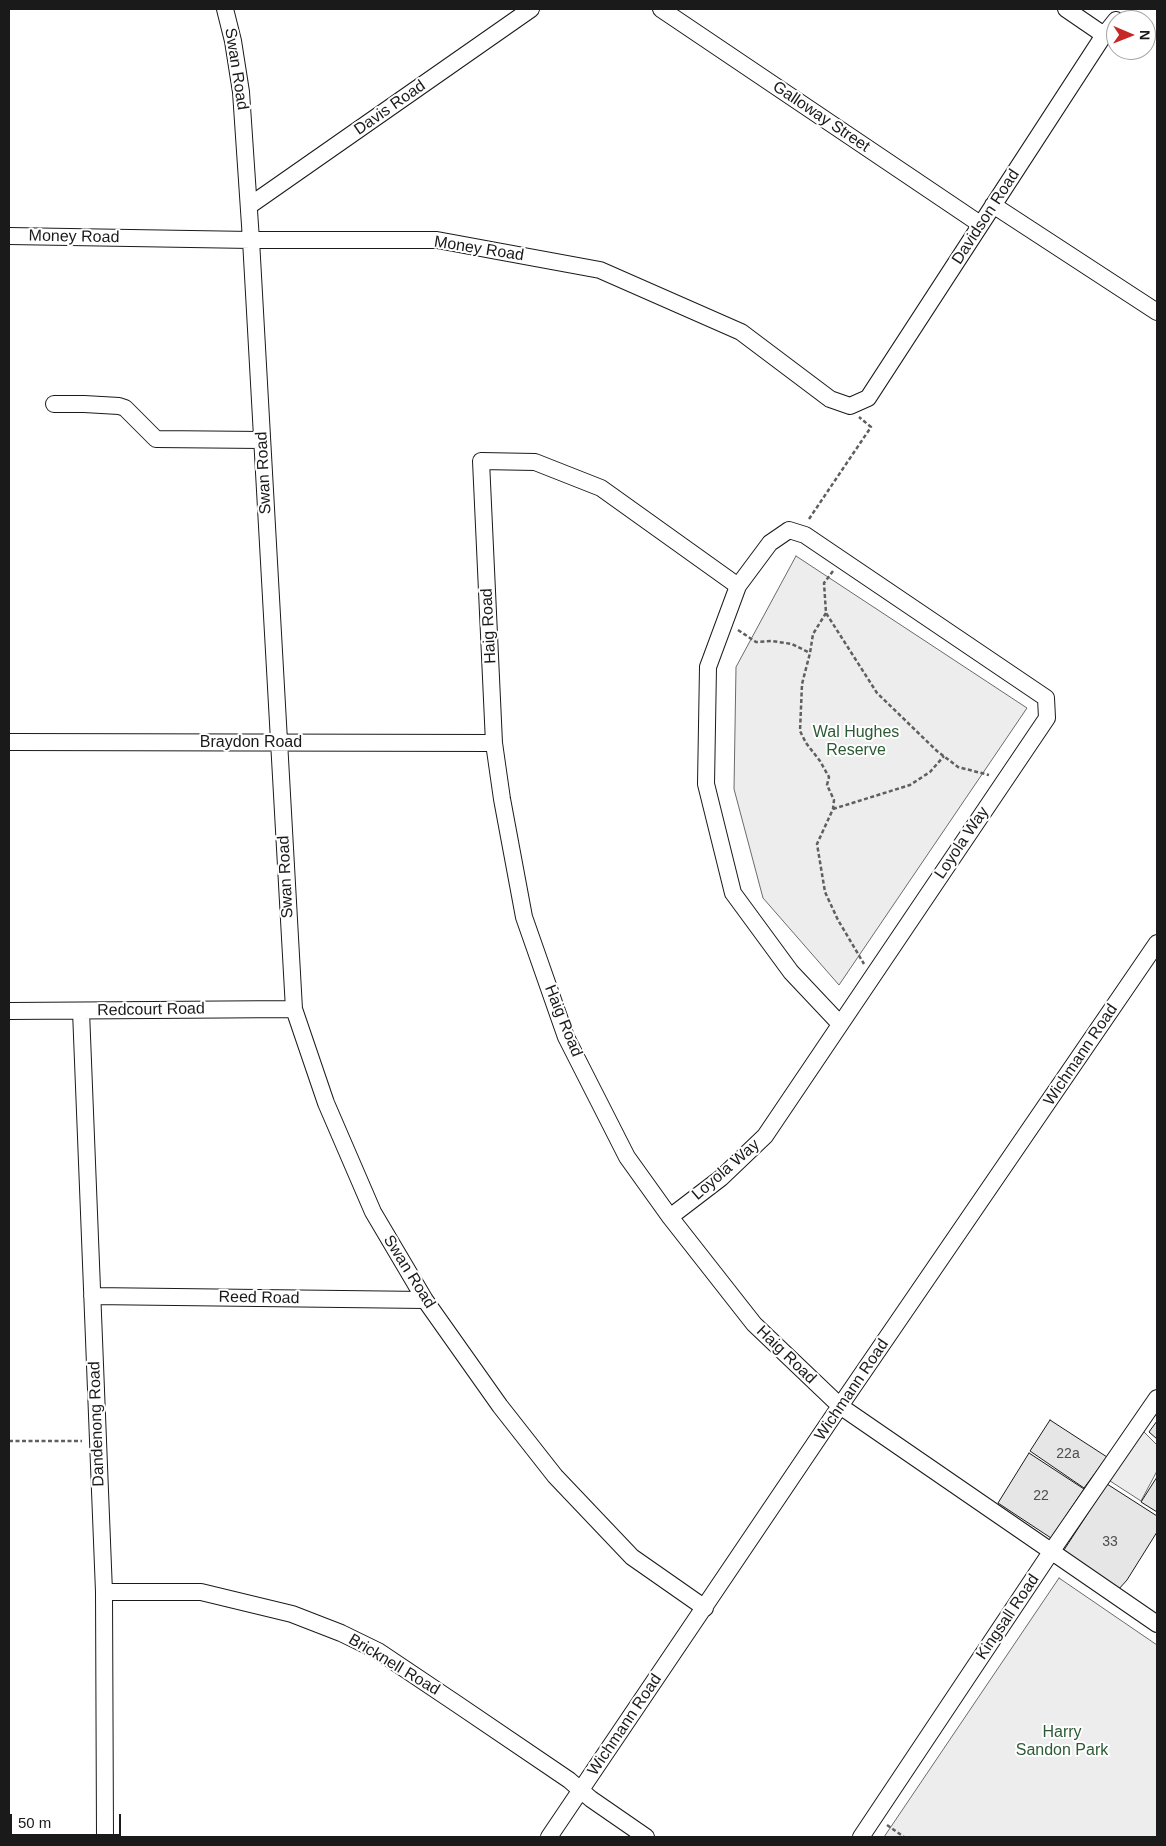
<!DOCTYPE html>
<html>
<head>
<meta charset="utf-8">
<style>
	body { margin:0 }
	#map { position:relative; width:1166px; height:1846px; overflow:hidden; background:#fff; font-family:Arial,sans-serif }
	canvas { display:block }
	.frame { position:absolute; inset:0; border:10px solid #1a1a1a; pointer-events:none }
	.north { position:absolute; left:1106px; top:10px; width:50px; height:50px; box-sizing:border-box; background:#fff; border:1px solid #a3a3a3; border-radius:50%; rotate:91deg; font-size:14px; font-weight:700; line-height:20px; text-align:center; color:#1a1a1a }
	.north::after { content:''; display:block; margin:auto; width:18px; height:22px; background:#c62828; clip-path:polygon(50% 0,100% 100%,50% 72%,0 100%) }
	.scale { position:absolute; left:10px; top:1814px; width:111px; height:22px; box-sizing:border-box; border:2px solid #1a1a1a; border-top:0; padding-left:6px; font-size:15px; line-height:18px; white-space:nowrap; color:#1a1a1a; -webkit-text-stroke:4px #fff; paint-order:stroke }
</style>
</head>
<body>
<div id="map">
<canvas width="1166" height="1846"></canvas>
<div class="frame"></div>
<div class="north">N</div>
<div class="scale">50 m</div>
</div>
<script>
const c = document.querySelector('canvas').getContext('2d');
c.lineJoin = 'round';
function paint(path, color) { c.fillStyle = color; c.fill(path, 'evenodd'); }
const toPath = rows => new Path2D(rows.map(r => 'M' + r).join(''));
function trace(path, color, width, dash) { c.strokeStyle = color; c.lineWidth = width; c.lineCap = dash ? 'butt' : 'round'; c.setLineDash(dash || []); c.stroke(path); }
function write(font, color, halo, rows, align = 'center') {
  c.font = font + ' Arial,sans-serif'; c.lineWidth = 4; c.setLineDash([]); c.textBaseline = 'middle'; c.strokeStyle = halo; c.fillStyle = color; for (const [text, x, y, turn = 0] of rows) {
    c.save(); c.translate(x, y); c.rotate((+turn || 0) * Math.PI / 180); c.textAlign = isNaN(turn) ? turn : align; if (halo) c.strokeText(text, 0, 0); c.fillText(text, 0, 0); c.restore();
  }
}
const built = toPath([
	[796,556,1027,708,839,985,763,898,734,789,736,667,796,556],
	[1140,1428,1157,1445,1157,1471,1141,1501,1107,1479,1140,1428],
	[1059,1578,1157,1645,1157,1837,884,1837,1059,1578]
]);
const building = toPath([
	[1050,1420,1107,1457,1084,1488,1030,1451,1050,1420],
	[1157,1421,1157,1439,1149,1432,1157,1421],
	[1029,1453,1084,1489,1051,1538,998,1503,1029,1453],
	[1157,1477,1157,1512,1141,1502,1157,1477],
	[1107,1484,1157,1516,1157,1532,1127,1580,1118,1590,1062,1553,1107,1484]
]);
const path = toPath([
	[809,519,871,427,859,417],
	[833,571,824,583,826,613,877,693,937,751,958,767,989,775],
	[826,613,813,634,810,653,802,684,800,731,806,743,820,761,829,777,827,785,834,800,833,809,817,844,825,892,838,920,864,964],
	[738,630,756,642,772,641,792,644,810,653],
	[833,809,910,785,930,772,944,756],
	[9,1441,82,1441],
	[887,1825,904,1837]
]);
const minor = toPath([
	[225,9,233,41,241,92,251,240,294,1009,326,1103,373,1212,425,1300,500,1406,555,1476,632,1557,705,1608],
	[661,9,980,224],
	[1066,9,1104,35],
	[993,205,1157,312],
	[249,206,531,9],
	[9,236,251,240,437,240,600,270,741,332,830,399,850,406,868,398,1104,35,1116,20],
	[54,404,84,404,119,406,125,408,156,439,262,440],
	[738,586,601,488,535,462,481,461,494,743,502,799,524,917,566,1037,627,1157,670,1217,754,1324,840,1406,1157,1624],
	[9,742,494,743],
	[9,1011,294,1009],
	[81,1011,104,1592,105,1837],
	[670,1217,721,1178,765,1136,1047,718,1046,698,805,535,789,530,770,543,738,586,708,667,706,784,733,893,791,972,840,1024],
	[92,1296,425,1300],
	[104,1592,201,1592,292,1614,341,1633,378,1651,457,1704,569,1780,591,1799,646,1837],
	[549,1837,840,1406,1157,943],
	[861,1837,1051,1552,1157,1398]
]);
const numberNames = [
	["22a",1068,1454],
	["22",1041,1496],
	["33",1110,1542]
];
const streetNames = [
	["Swan Road",236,69,81],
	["Davis Road",390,108,-35],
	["Galloway Street",821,117,34],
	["Davidson Road",986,217,-57],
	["Money Road",74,237,1],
	["Money Road",479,249,9],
	["Swan Road",264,473,-93],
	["Haig Road",489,626,-93],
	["Braydon Road",251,743],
	["Loyola Way",962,843,-56],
	["Swan Road",286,877,-93],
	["Redcourt Road",151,1010,-1],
	["Haig Road",563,1021,68],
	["Wichmann Road",1081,1055,-56],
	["Loyola Way",726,1170,-41],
	["Swan Road",409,1272,58],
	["Reed Road",259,1298,1],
	["Haig Road",786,1355,44],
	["Wichmann Road",852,1390,-56],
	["Dandenong Road",97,1424,-92],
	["Kingsall Road",1008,1617,-56],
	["Bricknell Road",394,1665,31],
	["Wichmann Road",625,1725,-56]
];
const parkNames = [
	["Wal Hughes",856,733],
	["Reserve",856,751],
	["Harry",1062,1733],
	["Sandon Park",1062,1751]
];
paint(built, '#ededed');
trace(built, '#6a6a6a', 1);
paint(building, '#e6e6e6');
trace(building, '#1a1a1a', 1);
trace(minor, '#1a1a1a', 18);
trace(path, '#5f5f5f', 2.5, [4, 2.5]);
trace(minor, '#fff', 16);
write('14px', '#4d4d4d', null, numberNames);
write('16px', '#1a1a1a', '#fff', streetNames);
write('16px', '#2b5a34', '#fff', parkNames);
</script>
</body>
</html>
